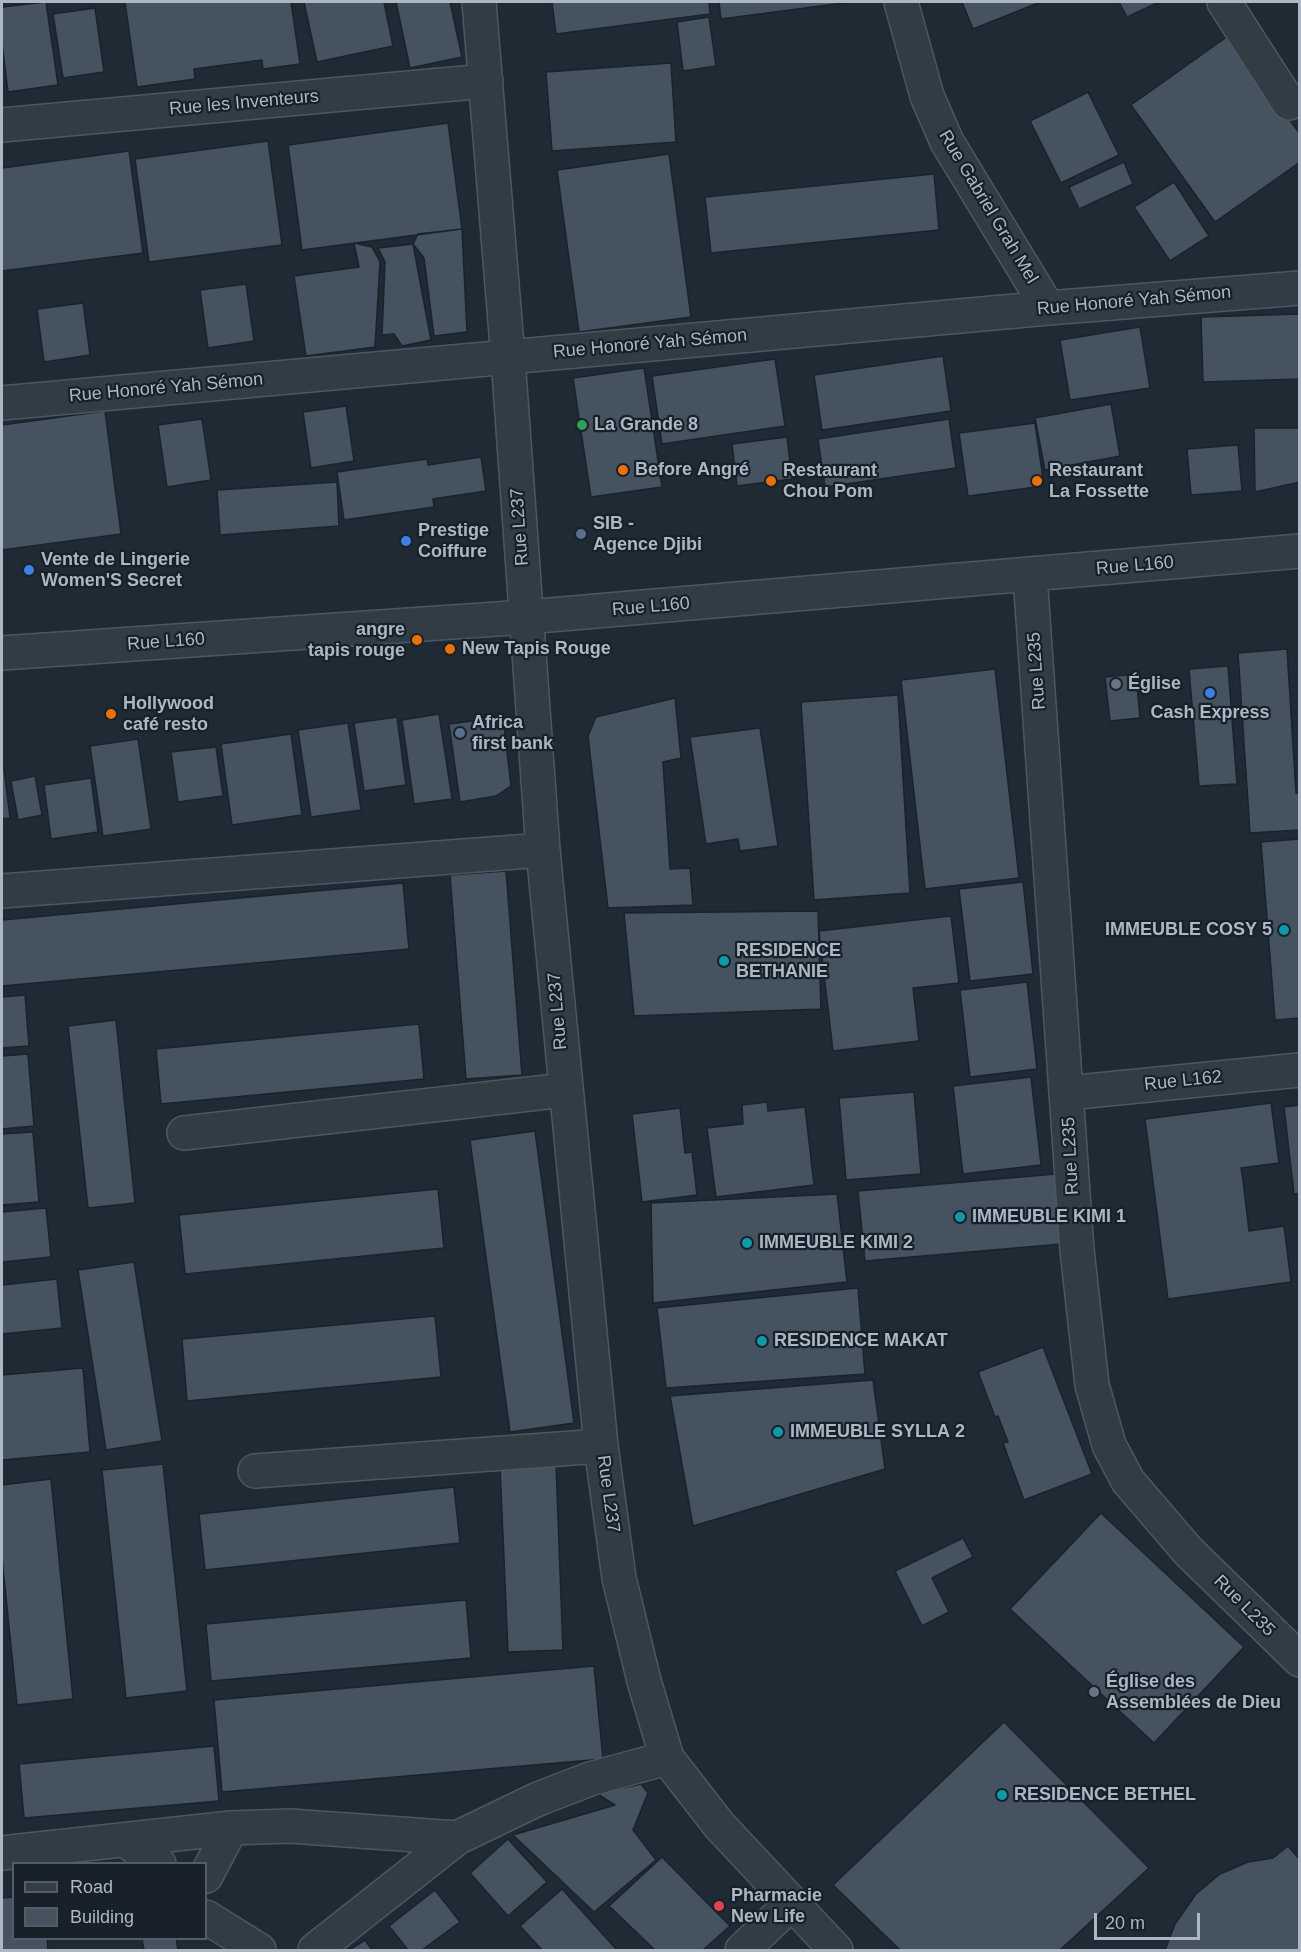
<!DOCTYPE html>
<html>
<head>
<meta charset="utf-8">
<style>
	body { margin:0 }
	#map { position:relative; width:1301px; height:1952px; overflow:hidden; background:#1f2a35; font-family:Arial,sans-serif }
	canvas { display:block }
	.frame { position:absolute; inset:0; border:3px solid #acb7c3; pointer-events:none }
	.legend { position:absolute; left:12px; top:1862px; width:195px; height:78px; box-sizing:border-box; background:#18212a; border:2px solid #535d67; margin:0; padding:8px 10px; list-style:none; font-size:18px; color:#acb7c3 }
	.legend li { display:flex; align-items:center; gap:12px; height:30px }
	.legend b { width:30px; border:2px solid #535d67 }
	.scale { position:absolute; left:1094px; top:1913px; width:106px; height:27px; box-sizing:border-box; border:3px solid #acb7c3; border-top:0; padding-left:8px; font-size:18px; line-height:21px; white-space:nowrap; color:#acb7c3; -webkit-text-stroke:4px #18212a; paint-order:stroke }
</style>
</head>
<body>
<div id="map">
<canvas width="1301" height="1952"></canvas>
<div class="frame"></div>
<ul class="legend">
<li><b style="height:8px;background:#323c45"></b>Road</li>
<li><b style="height:16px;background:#45525f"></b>Building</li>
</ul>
<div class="scale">20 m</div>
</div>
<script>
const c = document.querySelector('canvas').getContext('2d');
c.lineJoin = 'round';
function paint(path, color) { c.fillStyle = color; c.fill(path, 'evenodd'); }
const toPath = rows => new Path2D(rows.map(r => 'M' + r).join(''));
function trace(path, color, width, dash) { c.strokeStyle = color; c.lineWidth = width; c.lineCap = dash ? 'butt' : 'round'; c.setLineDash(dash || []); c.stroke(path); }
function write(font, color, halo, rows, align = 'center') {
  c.font = font + ' Arial,sans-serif'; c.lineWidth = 4.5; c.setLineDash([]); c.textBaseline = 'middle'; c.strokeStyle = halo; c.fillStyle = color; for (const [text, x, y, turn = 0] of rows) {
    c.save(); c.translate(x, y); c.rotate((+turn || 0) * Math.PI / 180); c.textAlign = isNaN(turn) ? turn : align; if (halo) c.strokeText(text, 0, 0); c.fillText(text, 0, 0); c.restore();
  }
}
const building = toPath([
	[46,2,58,85,8,92,2,44,2,7,46,2],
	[125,2,291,2,300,64,263,69,262,60,194,69,195,79,137,87,125,2],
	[304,2,384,2,393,46,317,62,304,2],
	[396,2,450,2,462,57,410,68,396,2],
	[552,2,709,2,710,14,556,34,552,2],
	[719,2,851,2,721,19,719,2],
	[962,2,1038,2,1038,3,973,29,962,2],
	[1119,2,1159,2,1127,17,1119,2],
	[95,8,104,72,63,78,53,14,95,8],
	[709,17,716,66,683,71,677,22,709,17],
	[1228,36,1300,134,1300,162,1215,222,1131,105,1228,36],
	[671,63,676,142,552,151,546,72,671,63],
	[1088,92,1119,155,1061,183,1030,121,1088,92],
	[448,123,462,229,302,250,288,145,448,123],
	[268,141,282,245,149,262,135,159,268,141],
	[129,151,143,253,2,271,2,168,129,151],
	[669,154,691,317,579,332,557,170,669,154],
	[1124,162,1133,184,1079,209,1069,187,1124,162],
	[934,174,939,230,711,253,705,197,934,174],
	[1174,182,1209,236,1170,261,1134,207,1174,182],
	[462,229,467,332,434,336,424,258,413,244,418,234,462,229],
	[354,243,372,247,380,262,375,347,306,356,294,276,359,267,354,243],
	[413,244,431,340,402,346,394,334,382,335,385,262,378,248,413,244],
	[246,284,254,341,208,348,200,290,246,284],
	[83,303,90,355,44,362,37,309,83,303],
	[1300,314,1300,379,1203,382,1201,317,1300,314],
	[1140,327,1150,388,1070,400,1060,340,1140,327],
	[943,356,951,411,822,430,814,375,943,356],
	[775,359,785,426,662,444,652,376,775,359],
	[644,368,662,487,591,497,573,378,644,368],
	[1111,404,1120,456,1045,470,1035,418,1111,404],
	[346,406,354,461,311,468,303,412,346,406],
	[105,411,121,534,2,550,2,425,105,411],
	[202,419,211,480,167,487,158,425,202,419],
	[949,419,956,468,825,487,818,439,949,419],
	[1035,423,1044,486,968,496,959,433,1035,423],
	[1254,428,1300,428,1300,482,1255,492,1254,428],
	[787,437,792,479,737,486,732,444,787,437],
	[1238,445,1242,491,1191,495,1187,449,1238,445],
	[481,457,486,491,433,499,434,507,344,520,337,472,427,459,428,465,481,457],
	[337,482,339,526,220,535,217,490,337,482],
	[1287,649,1296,793,1300,793,1300,830,1250,833,1238,653,1287,649],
	[1228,666,1237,784,1199,786,1189,669,1228,666],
	[995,669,1019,878,925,889,901,680,995,669],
	[1136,674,1140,718,1110,721,1105,677,1136,674],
	[898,695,910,893,814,900,801,702,898,695],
	[675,698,681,758,663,762,670,869,690,868,693,905,608,908,588,736,596,717,675,698],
	[439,714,452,799,414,804,402,720,439,714],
	[397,717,406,785,364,791,354,723,397,717],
	[503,717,511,786,496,796,460,802,449,724,503,717],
	[348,723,361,810,311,817,298,730,348,723],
	[760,728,778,846,740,851,738,839,706,844,690,737,760,728],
	[291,734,302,815,232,825,221,744,291,734],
	[138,739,151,829,103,836,90,746,138,739],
	[216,747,223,796,178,802,171,752,216,747],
	[2,769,4,769,10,818,2,819,2,769],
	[35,776,42,815,18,820,11,781,35,776],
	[91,778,98,832,51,839,44,785,91,778],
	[1300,839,1300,1018,1275,1020,1261,842,1300,839],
	[506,871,522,1075,466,1079,450,875,506,871],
	[1023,882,1033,974,970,981,959,889,1023,882],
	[403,883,409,949,2,986,2,920,403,883],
	[818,911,821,1009,634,1016,624,913,818,911],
	[951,916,959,983,913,988,919,1041,833,1051,819,931,951,916],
	[1027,982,1037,1069,970,1077,960,990,1027,982],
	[25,995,29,1046,2,1048,2,997,25,995],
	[116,1020,135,1203,88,1208,68,1026,116,1020],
	[419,1024,424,1079,161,1104,156,1049,419,1024],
	[28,1054,34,1126,2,1129,2,1056,28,1054],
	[1031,1077,1041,1165,963,1174,953,1086,1031,1077],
	[914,1092,921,1174,846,1180,839,1098,914,1092],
	[767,1102,768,1111,805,1107,814,1185,716,1197,707,1128,743,1124,742,1105,767,1102],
	[1271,1103,1279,1163,1241,1168,1243,1180,1249,1231,1284,1226,1291,1282,1168,1299,1145,1119,1271,1103],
	[1300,1105,1300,1193,1294,1194,1284,1107,1300,1105],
	[680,1108,685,1153,692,1152,697,1195,642,1202,632,1114,680,1108],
	[535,1131,574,1423,510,1432,470,1140,535,1131],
	[33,1132,39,1202,2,1205,2,1134,33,1132],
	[1056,1174,1062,1244,865,1261,858,1191,1056,1174],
	[438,1189,444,1248,185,1274,179,1215,438,1189],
	[837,1194,847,1282,653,1303,651,1203,837,1194],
	[46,1208,51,1257,2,1262,2,1212,46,1208],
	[134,1262,162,1441,106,1450,78,1270,134,1262],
	[57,1279,62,1328,2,1334,2,1285,57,1279],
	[858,1288,865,1374,666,1388,657,1308,858,1288],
	[435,1316,441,1377,187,1401,182,1339,435,1316],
	[1043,1347,1092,1474,1024,1500,1003,1443,1008,1442,998,1416,995,1417,978,1372,1043,1347],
	[83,1368,90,1452,2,1460,2,1375,83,1368],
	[873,1380,885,1469,693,1526,670,1396,873,1380],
	[163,1464,187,1691,126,1698,102,1470,163,1464],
	[556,1465,563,1650,508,1652,500,1467,556,1465],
	[51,1479,73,1699,17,1705,2,1558,2,1485,51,1479],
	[454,1487,460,1543,205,1570,199,1514,454,1487],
	[1101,1513,1244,1647,1154,1743,1010,1609,1101,1513],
	[963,1538,973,1557,932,1578,949,1612,922,1626,895,1571,963,1538],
	[466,1600,471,1658,211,1681,206,1624,466,1600],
	[594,1666,603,1759,222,1792,214,1700,594,1666],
	[1004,1722,1149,1868,1060,1950,900,1950,833,1885,1004,1722],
	[214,1746,219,1801,24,1818,19,1764,214,1746],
	[641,1784,648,1793,633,1830,656,1860,594,1912,513,1835,615,1805,599,1795,611,1786,623,1788,641,1784],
	[508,1839,547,1882,508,1916,470,1873,508,1839],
	[1288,1846,1300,1860,1300,1950,1165,1950,1175,1924,1196,1894,1220,1874,1248,1862,1273,1858,1288,1846],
	[662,1857,730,1926,703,1950,655,1950,609,1906,662,1857],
	[562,1889,617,1950,542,1950,520,1926,562,1889],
	[435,1890,460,1922,422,1950,408,1950,389,1926,435,1890],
	[14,1897,14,1938,47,1938,48,1950,2,1950,2,1898,14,1897],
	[142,1938,176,1938,178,1950,144,1950,142,1938],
	[365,1940,372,1950,349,1950,365,1940]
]);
const minor = toPath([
	[479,2,508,358,543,850,601,1446,619,1578,644,1681,667,1758,719,1825,836,1950],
	[901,2,927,96,947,142,1048,308],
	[1224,2,1289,103],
	[2,125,486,81],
	[2,403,1048,308,1300,288],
	[1030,576,1077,1250,1092,1385,1109,1445,1128,1481,1188,1551,1300,1660],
	[2,653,526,617,1300,551],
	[2,891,543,850],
	[1067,1093,1300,1070],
	[184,1133,565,1090],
	[255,1471,601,1446],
	[126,1841,159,1864],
	[2,1853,231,1828,290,1826,457,1838],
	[206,1876,231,1828],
	[206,1917,259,1950],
	[315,1950,457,1838,538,1799,590,1779,667,1758],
	[742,1950,791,1904]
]);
const markers = [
	[582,425,6,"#2e9e5b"],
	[623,470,6,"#e8710a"],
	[771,481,6,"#e8710a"],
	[1037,481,6,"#e8710a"],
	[581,534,6,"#5c6f8a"],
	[406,541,6,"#3f7fe0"],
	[29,570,6,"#3f7fe0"],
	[417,640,6,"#e8710a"],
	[450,649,6,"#e8710a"],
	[1116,684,6,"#6b7280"],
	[1210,693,6,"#3f7fe0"],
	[111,714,6,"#e8710a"],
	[460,733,6,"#5c6f8a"],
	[1284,930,6,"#0f9aa8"],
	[724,961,6,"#0f9aa8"],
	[960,1217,6,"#0f9aa8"],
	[747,1243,6,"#0f9aa8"],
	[762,1341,6,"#0f9aa8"],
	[778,1432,6,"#0f9aa8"],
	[1094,1692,6,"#6b7280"],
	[1002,1795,6,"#0f9aa8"],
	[719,1906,6,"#e0444e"]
];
const streetNames = [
	["Rue les Inventeurs",244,103,-5],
	["Rue Gabriel Grah Mel",988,207,59],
	["Rue Honoré Yah Sémon",1134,301,-5],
	["Rue Honoré Yah Sémon",650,344,-5],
	["Rue Honoré Yah Sémon",166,388,-5],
	["Rue L237",520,527,-94],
	["Rue L160",1135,566,-5],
	["Rue L160",651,607,-5],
	["Rue L160",166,642,-4],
	["Rue L235",1037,671,-94],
	["Rue L237",558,1011,-95],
	["Rue L162",1183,1081,-6],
	["Rue L235",1071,1156,-93],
	["Rue L237",608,1494,82],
	["Rue L235",1244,1606,45]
];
const poiNames = [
	["La Grande 8",594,425],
	["Before Angré",635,470],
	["Restaurant",783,471],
	["Chou Pom",783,492],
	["Restaurant",1049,471],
	["La Fossette",1049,492],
	["SIB -",593,524],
	["Agence Djibi",593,545],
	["Prestige",418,531],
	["Coiffure",418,552],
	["Vente de Lingerie",41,560],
	["Women'S Secret",41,581],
	["angre",405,630,"right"],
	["tapis rouge",405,651,"right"],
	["New Tapis Rouge",462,649],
	["Église",1128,684],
	["Hollywood",123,704],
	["café resto",123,725],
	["Cash Express",1210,713,"center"],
	["Africa",472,723],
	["first bank",472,744],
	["IMMEUBLE COSY 5",1272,930,"right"],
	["RESIDENCE",736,951],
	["BETHANIE",736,972],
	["IMMEUBLE KIMI 1",972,1217],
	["IMMEUBLE KIMI 2",759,1243],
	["RESIDENCE MAKAT",774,1341],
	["IMMEUBLE SYLLA 2",790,1432],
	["Église des",1106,1682],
	["Assemblées de Dieu",1106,1703],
	["RESIDENCE BETHEL",1014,1795],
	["Pharmacie",731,1896],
	["New Life",731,1917]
];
paint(building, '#45525f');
trace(building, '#1a232c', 1.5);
trace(minor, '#4d5761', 36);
trace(minor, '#323c45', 33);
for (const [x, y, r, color] of markers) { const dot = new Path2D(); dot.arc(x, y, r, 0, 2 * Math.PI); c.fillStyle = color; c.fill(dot); trace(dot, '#18212a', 2); }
write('18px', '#acb7c3', '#18212a', streetNames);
write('bold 18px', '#acb7c3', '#18212a', poiNames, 'left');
</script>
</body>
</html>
